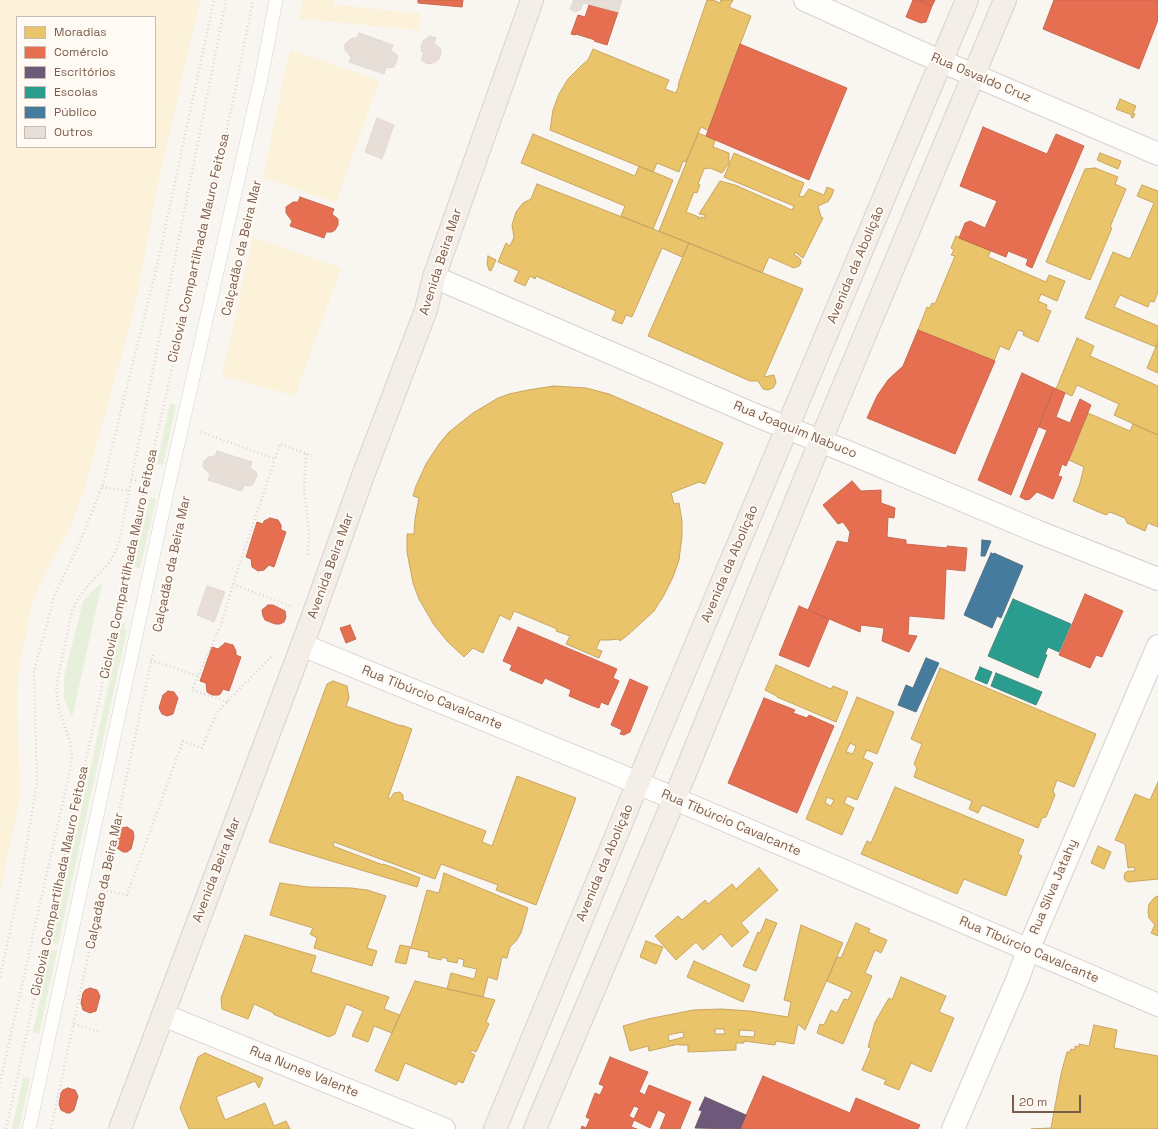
<!DOCTYPE html>
<html>
<head>
<meta charset="utf-8">
<style>
	body { margin:0 }
	#map { position:relative; width:1158px; height:1129px; overflow:hidden; background:#f9f5f0; font-family:"Space Grotesk",sans-serif }
	canvas { display:block }
	.legend { position:absolute; left:16px; top:16px; width:140px; height:132px; box-sizing:border-box; background:#fffaf3; border:1px solid #cabbb1; margin:0; padding:5px 7px; list-style:none; font-size:12px; color:#7a5c4d }
	.legend li { display:flex; align-items:center; gap:8px; height:20px }
	.legend b { width:20px; border:1px solid #cabbb1 }
	.scale { position:absolute; left:1012px; top:1095px; width:69px; height:18px; box-sizing:border-box; border:2px solid #7a5c4d; border-top:0; padding-left:5px; font-size:12px; line-height:14px; white-space:nowrap; color:#7a5c4d; -webkit-text-stroke:3px #fffaf3; paint-order:stroke }
</style>
</head>
<body>
<div id="map">
<canvas width="1158" height="1129"></canvas>
<ul class="legend">
<li><b style="height:11px;background:#e9c46a"></b>Moradias</li>
<li><b style="height:11px;background:#e76f51"></b>Comércio</li>
<li><b style="height:11px;background:#6d597a"></b>Escritórios</li>
<li><b style="height:11px;background:#2a9d8f"></b>Escolas</li>
<li><b style="height:11px;background:#457b9d"></b>Público</li>
<li><b style="height:11px;background:#e6ded7"></b>Outros</li>
</ul>
<div class="scale">20 m</div>
</div>
<script>
const c = document.querySelector('canvas').getContext('2d');
c.lineJoin = 'round';
function paint(path, color) { c.fillStyle = color; c.fill(path, 'evenodd'); }
const toPath = rows => new Path2D(rows.map(r => 'M' + r).join(''));
function trace(path, color, width, dash) { c.strokeStyle = color; c.lineWidth = width; c.lineCap = dash ? 'butt' : 'round'; c.setLineDash(dash || []); c.stroke(path); }
function write(font, color, halo, rows, align = 'center') {
  c.font = font + ' "Space Grotesk",sans-serif'; c.lineWidth = 4; c.setLineDash([]); c.textBaseline = 'middle'; c.strokeStyle = halo; c.fillStyle = color; for (const [text, x, y, turn = 0] of rows) {
    c.save(); c.translate(x, y); c.rotate((+turn || 0) * Math.PI / 180); c.textAlign = isNaN(turn) ? turn : align; if (halo) c.strokeText(text, 0, 0); c.fillText(text, 0, 0); c.restore();
  }
}
const green = toPath([
	[170,403,176,405,163,465,157,464],
	[150,497,156,499,140,568,134,567],
	[102,583,72,718,64,699,64,677,83,602,92,591],
	[122,623,126,623,124,629,127,630,58,945,52,944],
	[51,950,57,951,39,1034,33,1032],
	[23,1077,30,1078,19,1129,12,1129]
]);
const sand = toPath([
	[0,0,200,0,158,184,134,311,83,493,72,523,41,581,32,604,18,673,17,701,20,797,0,892],
	[17,17,155,17,155,147,17,147],
	[303,0,334,0,334,5,420,13,419,30,299,19],
	[290,49,379,81,336,203,263,177],
	[253,237,341,268,295,396,222,376]
]);
const homes = toPath([
	[707,0,713,0,720,3,721,0,733,0,729,7,751,16,731,68,732,68,709,131,701,127,686,162,683,161,679,172,657,163,653,172,550,130,553,110,559,94,568,79,582,65,588,60,593,49,669,80,665,89,676,93,679,85,678,85,707,0],
	[1120,99,1136,106,1133,113,1135,114,1133,118,1131,117,1132,115,1116,109,1120,99],
	[698,133,715,140,713,147,729,153,729,163,722,173,710,168,704,169,698,184,700,185,697,193,694,192,686,212,699,217,698,219,701,217,705,218,705,215,699,214,720,181,735,185,792,210,794,206,724,177,734,153,804,183,799,196,803,197,809,189,824,195,827,187,834,190,830,199,828,200,829,201,818,206,821,217,823,218,803,258,795,252,794,255,798,257,801,260,801,263,799,266,794,268,769,257,762,273,659,231,698,133],
	[533,134,635,176,639,166,673,180,653,229,621,216,625,206,521,163,533,134],
	[1100,153,1121,161,1118,169,1097,160,1100,153],
	[1095,168,1118,177,1115,184,1126,189,1110,227,1112,228,1090,280,1046,262,1085,169,1095,168],
	[537,184,689,243,682,257,662,248,632,317,626,315,622,324,612,320,616,311,536,276,535,279,530,276,525,286,514,281,519,271,498,262,506,243,510,246,514,237,512,225,516,212,523,203,531,199,537,184],
	[1142,185,1158,191,1158,292,1154,302,1150,301,1148,307,1120,295,1114,307,1158,326,1158,342,1156,347,1085,318,1113,252,1130,259,1154,203,1137,196,1142,185],
	[956,236,991,250,988,257,1046,282,1049,275,1065,281,1057,301,1041,294,1038,301,1047,305,1046,309,1051,311,1038,342,1023,335,1024,332,1018,330,1009,350,1000,346,994,361,918,330,927,307,930,308,932,303,935,304,955,256,951,255,954,250,951,248,956,236],
	[689,243,803,289,764,377,774,375,776,383,773,388,768,390,763,389,758,381,750,381,648,336,689,243],
	[488,256,496,260,491,271,489,270,487,264,488,256],
	[1077,338,1094,346,1090,356,1158,386,1158,435,1114,415,1119,404,1077,385,1072,396,1056,389,1077,338],
	[1158,342,1158,373,1147,368,1158,342],
	[554,386,586,388,609,394,723,443,705,484,699,482,671,493,674,504,679,503,682,521,682,536,679,560,673,577,664,595,654,611,629,634,620,641,619,639,609,640,600,640,596,649,602,651,599,658,566,644,570,636,556,631,557,629,514,611,510,620,500,615,483,653,473,648,464,657,448,642,434,625,419,599,413,583,407,552,407,534,414,534,415,519,419,498,413,496,416,486,426,464,439,444,449,432,473,413,498,398,509,394,528,390,554,386],
	[1088,413,1130,431,1133,424,1158,435,1158,527,1148,523,1145,531,1127,523,1125,518,1110,512,1106,515,1073,501,1080,483,1084,467,1069,460,1088,413],
	[776,665,831,689,833,686,848,692,836,722,777,697,777,696,765,690,776,665],
	[940,668,1096,734,1074,787,1057,780,1053,791,1055,795,1046,817,1042,818,1038,828,982,805,978,813,969,809,972,801,914,777,917,768,914,764,922,744,911,739,940,668],
	[333,681,347,686,349,698,346,706,401,726,401,725,412,729,388,798,390,799,394,793,400,792,403,795,403,800,486,831,482,842,492,846,517,776,576,798,536,905,496,890,498,885,441,864,435,879,334,842,333,846,383,865,383,864,395,868,420,878,417,887,269,842,327,684,333,681],
	[857,697,894,712,877,754,867,750,863,758,873,763,857,800,847,796,844,803,854,808,842,835,806,819,857,697],
	[850,743,856,746,853,754,846,752,850,743],
	[827,797,834,800,831,806,825,803,827,797],
	[1158,782,1158,879,1128,882,1125,880,1124,877,1125,873,1128,871,1135,871,1134,867,1128,868,1125,844,1115,840,1135,794,1150,800,1158,782],
	[895,787,1024,840,1018,854,1022,856,1006,896,964,879,957,894,861,854,867,841,871,843,895,787],
	[1098,846,1111,852,1104,869,1091,863,1098,846],
	[759,868,778,890,741,923,749,932,732,947,721,934,703,950,696,942,676,960,655,936,678,916,682,920,705,900,708,904,732,884,736,889,759,868],
	[444,873,528,908,521,933,516,941,510,947,507,958,502,957,497,980,488,977,483,997,447,989,451,973,474,979,477,969,463,966,464,960,458,958,457,963,447,961,448,959,442,957,441,960,428,957,429,952,410,948,406,964,395,962,400,945,411,947,427,890,439,893,444,873],
	[280,883,308,887,351,888,367,890,386,896,367,948,377,951,372,966,314,948,317,938,310,934,313,928,270,915,280,883],
	[1158,896,1158,936,1151,933,1155,925,1149,918,1148,912,1149,904,1154,898,1158,896],
	[766,919,777,923,756,971,743,966,758,932,760,933,766,919],
	[856,923,870,929,868,932,887,940,881,953,875,950,865,973,872,976,843,1044,817,1033,820,1024,824,1025,831,1010,837,1013,844,999,848,1000,852,992,827,981,837,957,841,958,856,923],
	[801,925,843,943,805,1030,798,1024,794,1044,776,1041,775,1045,744,1041,744,1043,736,1043,736,1050,688,1052,688,1045,679,1045,679,1044,649,1051,648,1046,630,1051,623,1026,648,1019,693,1010,721,1009,750,1011,788,1017,791,1002,784,1000,801,925],
	[715,1029,724,1029,725,1034,715,1034,715,1029],
	[740,1030,755,1031,754,1037,739,1036,740,1030],
	[683,1032,684,1037,669,1041,668,1035,683,1032],
	[245,935,316,956,311,972,389,997,384,1009,400,1015,392,1033,374,1026,368,1042,352,1036,363,1011,346,1004,335,1034,329,1037,273,1014,274,1013,254,1004,248,1019,222,1009,221,998,245,935],
	[646,941,663,947,656,964,640,957,646,941],
	[694,961,750,985,743,1002,687,977,694,961],
	[901,977,946,996,939,1012,954,1018,931,1072,911,1063,899,1090,884,1084,886,1080,862,1070,871,1048,868,1047,875,1022,889,998,892,1000,901,977],
	[415,981,495,1000,486,1022,489,1024,476,1052,471,1050,470,1052,475,1055,463,1083,458,1081,456,1085,405,1063,398,1081,375,1071,415,981],
	[1094,1025,1117,1030,1114,1048,1158,1056,1158,1129,1031,1129,1051,1128,1061,1074,1067,1052,1070,1052,1071,1049,1075,1050,1075,1046,1079,1047,1079,1044,1089,1046,1094,1025],
	[205,1053,263,1078,259,1088,255,1081,216,1097,225,1120,265,1103,274,1126,286,1121,290,1129,189,1129,180,1108,198,1057,205,1053]
]);
const shops = toPath([
	[418,0,463,0,462,7,418,3,418,0],
	[913,0,919,0,932,6,926,22,921,23,906,17,913,0],
	[919,0,935,0,932,6,919,0],
	[1054,0,1158,0,1158,20,1139,69,1043,29,1054,0],
	[589,5,618,12,607,45,594,41,595,40,576,34,575,35,571,34,578,15,585,17,589,5],
	[740,44,847,88,809,180,706,136,740,44],
	[983,127,1047,154,1056,134,1084,146,1032,268,1026,265,1028,259,1008,251,1006,257,959,238,965,223,970,221,985,228,997,201,960,186,983,127],
	[300,197,334,209,332,214,338,219,338,225,335,230,332,232,326,232,324,238,290,226,292,221,286,213,286,207,293,202,298,202,300,197],
	[918,330,995,361,955,454,867,418,877,396,888,380,903,366,918,330],
	[1022,373,1054,388,1011,495,978,480,1022,373],
	[1054,388,1065,393,1056,417,1070,423,1080,399,1091,405,1066,466,1062,464,1058,476,1062,477,1053,499,1037,492,1030,499,1026,500,1020,497,1047,430,1039,427,1054,388],
	[852,481,861,491,881,490,881,503,895,508,894,518,888,517,887,537,906,540,906,544,947,548,947,546,967,548,965,571,946,569,944,619,909,616,908,635,917,636,909,652,882,641,884,628,861,625,860,632,808,610,837,541,848,543,850,532,843,522,838,524,823,505,852,481],
	[270,518,278,520,281,525,281,530,286,532,274,567,269,565,264,570,258,571,252,567,251,559,246,557,257,522,263,524,264,521,270,518],
	[1085,594,1123,611,1102,657,1096,655,1090,668,1059,655,1085,594],
	[268,605,273,605,285,611,286,617,284,622,280,624,275,624,265,620,263,616,262,610,268,605],
	[799,606,829,619,809,667,779,655,799,606],
	[350,625,356,639,346,643,340,628,350,625],
	[518,627,617,669,613,678,619,681,608,705,601,702,599,708,593,706,569,696,571,690,545,678,542,684,510,670,512,665,503,661,518,627],
	[225,643,233,645,236,651,236,655,241,657,229,691,223,689,221,693,219,695,212,695,207,692,206,683,200,681,212,647,218,649,225,643],
	[630,679,648,687,630,732,624,735,620,734,622,730,611,725,630,679],
	[168,691,174,692,178,698,173,714,167,716,162,714,159,708,163,695,168,691],
	[764,698,795,710,793,713,807,718,809,715,834,726,797,813,728,783,764,698],
	[127,827,133,831,134,837,131,849,127,852,123,852,117,848,117,834,121,828,127,827],
	[90,988,97,990,100,996,96,1011,90,1013,83,1010,81,1003,83,993,85,990,90,988],
	[610,1057,648,1072,639,1092,645,1095,649,1085,691,1102,680,1129,660,1129,666,1114,658,1110,650,1128,634,1120,631,1127,637,1129,581,1129,582,1126,586,1128,590,1119,586,1117,595,1093,600,1095,604,1086,599,1084,610,1057],
	[634,1106,639,1108,634,1119,629,1116,634,1106],
	[763,1076,850,1113,856,1098,920,1125,918,1129,740,1129,763,1076],
	[68,1088,75,1090,78,1096,74,1110,70,1113,67,1113,61,1110,59,1104,61,1093,63,1090,68,1088]
]);
const offices = toPath([
	[705,1097,746,1115,740,1129,695,1128,702,1111,699,1110,705,1097]
]);
const schools = toPath([
	[1013,599,1071,624,1059,652,1048,647,1045,654,1047,655,1038,678,988,656,1013,599],
	[980,667,992,672,987,684,975,679,980,667],
	[996,673,1042,692,1036,705,991,686,996,673]
]);
const public = toPath([
	[982,540,991,541,985,556,981,556,982,540],
	[991,553,993,554,994,553,1023,566,1001,618,997,616,992,628,964,615,991,553],
	[926,658,939,663,916,712,898,705,906,685,913,688,926,658]
]);
const building = toPath([
	[573,0,622,0,618,12,573,0],
	[574,0,583,3,581,9,576,12,570,9,574,0],
	[359,33,393,45,391,50,397,55,398,58,394,67,386,68,384,74,349,62,351,57,345,50,345,44,352,38,357,38,359,33],
	[430,36,436,38,434,43,440,48,441,53,439,59,435,62,429,64,424,62,421,60,424,52,422,52,421,47,423,41,430,36],
	[377,118,394,125,382,159,365,152,377,118],
	[217,451,252,462,250,468,256,472,257,475,253,484,250,486,244,485,242,491,208,480,210,474,203,467,204,461,208,457,215,456,217,451],
	[207,586,225,592,214,622,197,615,207,586]
]);
const path = toPath([
	[201,432,275,459,280,444,312,456],
	[306,454,304,489,309,531,308,557],
	[131,480,138,481],
	[102,487,129,491],
	[233,584,293,607],
	[151,660,198,676,222,622,233,584,275,459],
	[198,676,192,690,228,702],
	[103,890,127,895,183,741,202,748,217,712,272,656],
	[0,977,19,889,37,783,34,671,55,594,80,542,102,487,157,266,214,0],
	[74,1024,99,1032],
	[0,1083,70,770,72,755,70,741,59,710,56,687,72,611,78,599,90,583,103,570,112,559,119,542,226,0],
	[6,1129,146,483,233,101,253,0],
	[51,1129,153,653]
]);
const service = toPath([
	[29,1129,168,488,262,74,276,0]
]);
const minor = toPath([
	[805,0,915,50,1158,154],
	[434,277,760,417,850,453,1036,531,1158,579],
	[302,645,612,772,1158,1005],
	[163,1015,444,1129]
]);
const tertiary = toPath([
	[953,1129,1018,978,1028,950,1158,646]
]);
const primary = toPath([
	[120,1129,310,624,364,473,426,310,434,277,532,0],
	[495,1129,647,761,967,0],
	[535,1129,684,776,813,459,1005,0]
]);
const streetNames = [
	["Rua Osvaldo Cruz",981,78,23],
	["Ciclovia Compartilhada Mauro Feitosa",199,248,-77],
	["Calçadão da Beira Mar",242,248,-77],
	["Avenida Beira Mar",441,262,-72],
	["Avenida da Abolição",856,265,-67],
	["Rua Joaquim Nabuco",795,430,22],
	["Ciclovia Compartilhada Mauro Feitosa",129,564,-78],
	["Calçadão da Beira Mar",172,564,-78],
	["Avenida da Abolição",730,564,-67],
	["Avenida Beira Mar",331,566,-70],
	["Rua Tibúrcio Cavalcante",432,698,22],
	["Rua Tibúrcio Cavalcante",731,823,23],
	["Avenida da Abolição",605,863,-67],
	["Avenida Beira Mar",217,870,-69],
	["Ciclovia Compartilhada Mauro Feitosa",60,881,-78],
	["Calçadão da Beira Mar",105,881,-78],
	["Rua Silva Jatahy",1054,887,-67],
	["Rua Tibúrcio Cavalcante",1029,950,23],
	["Rua Nunes Valente",304,1072,22]
];
paint(green, '#e7f0db');
paint(sand, '#fbf2d9');
paint(homes, '#e9c46a');
trace(homes, '#c8a561', 1);
paint(shops, '#e76f51');
trace(shops, '#c66950', 1);
paint(offices, '#6d597a');
trace(offices, '#715a6c', 1);
paint(schools, '#2a9d8f');
trace(schools, '#428a7b', 1);
paint(public, '#457b9d');
trace(public, '#557285', 1);
paint(building, '#e6ded7');
trace(building, '#e2d8d2', 1);
trace(service, '#d7d1cb', 14);
trace(minor, '#d7d1cb', 24);
trace(tertiary, '#d7d1cb', 24);
trace(primary, '#dad1cc', 24);
trace(path, '#dcd5d0', 2.5, [1, 3]);
trace(service, '#fefefd', 13);
trace(minor, '#fefefd', 22);
trace(tertiary, '#fefefd', 22);
trace(primary, '#f3eee8', 22);
write('13px', '#7a5c4d', '#fffaf3', streetNames);
</script>
</body>
</html>
